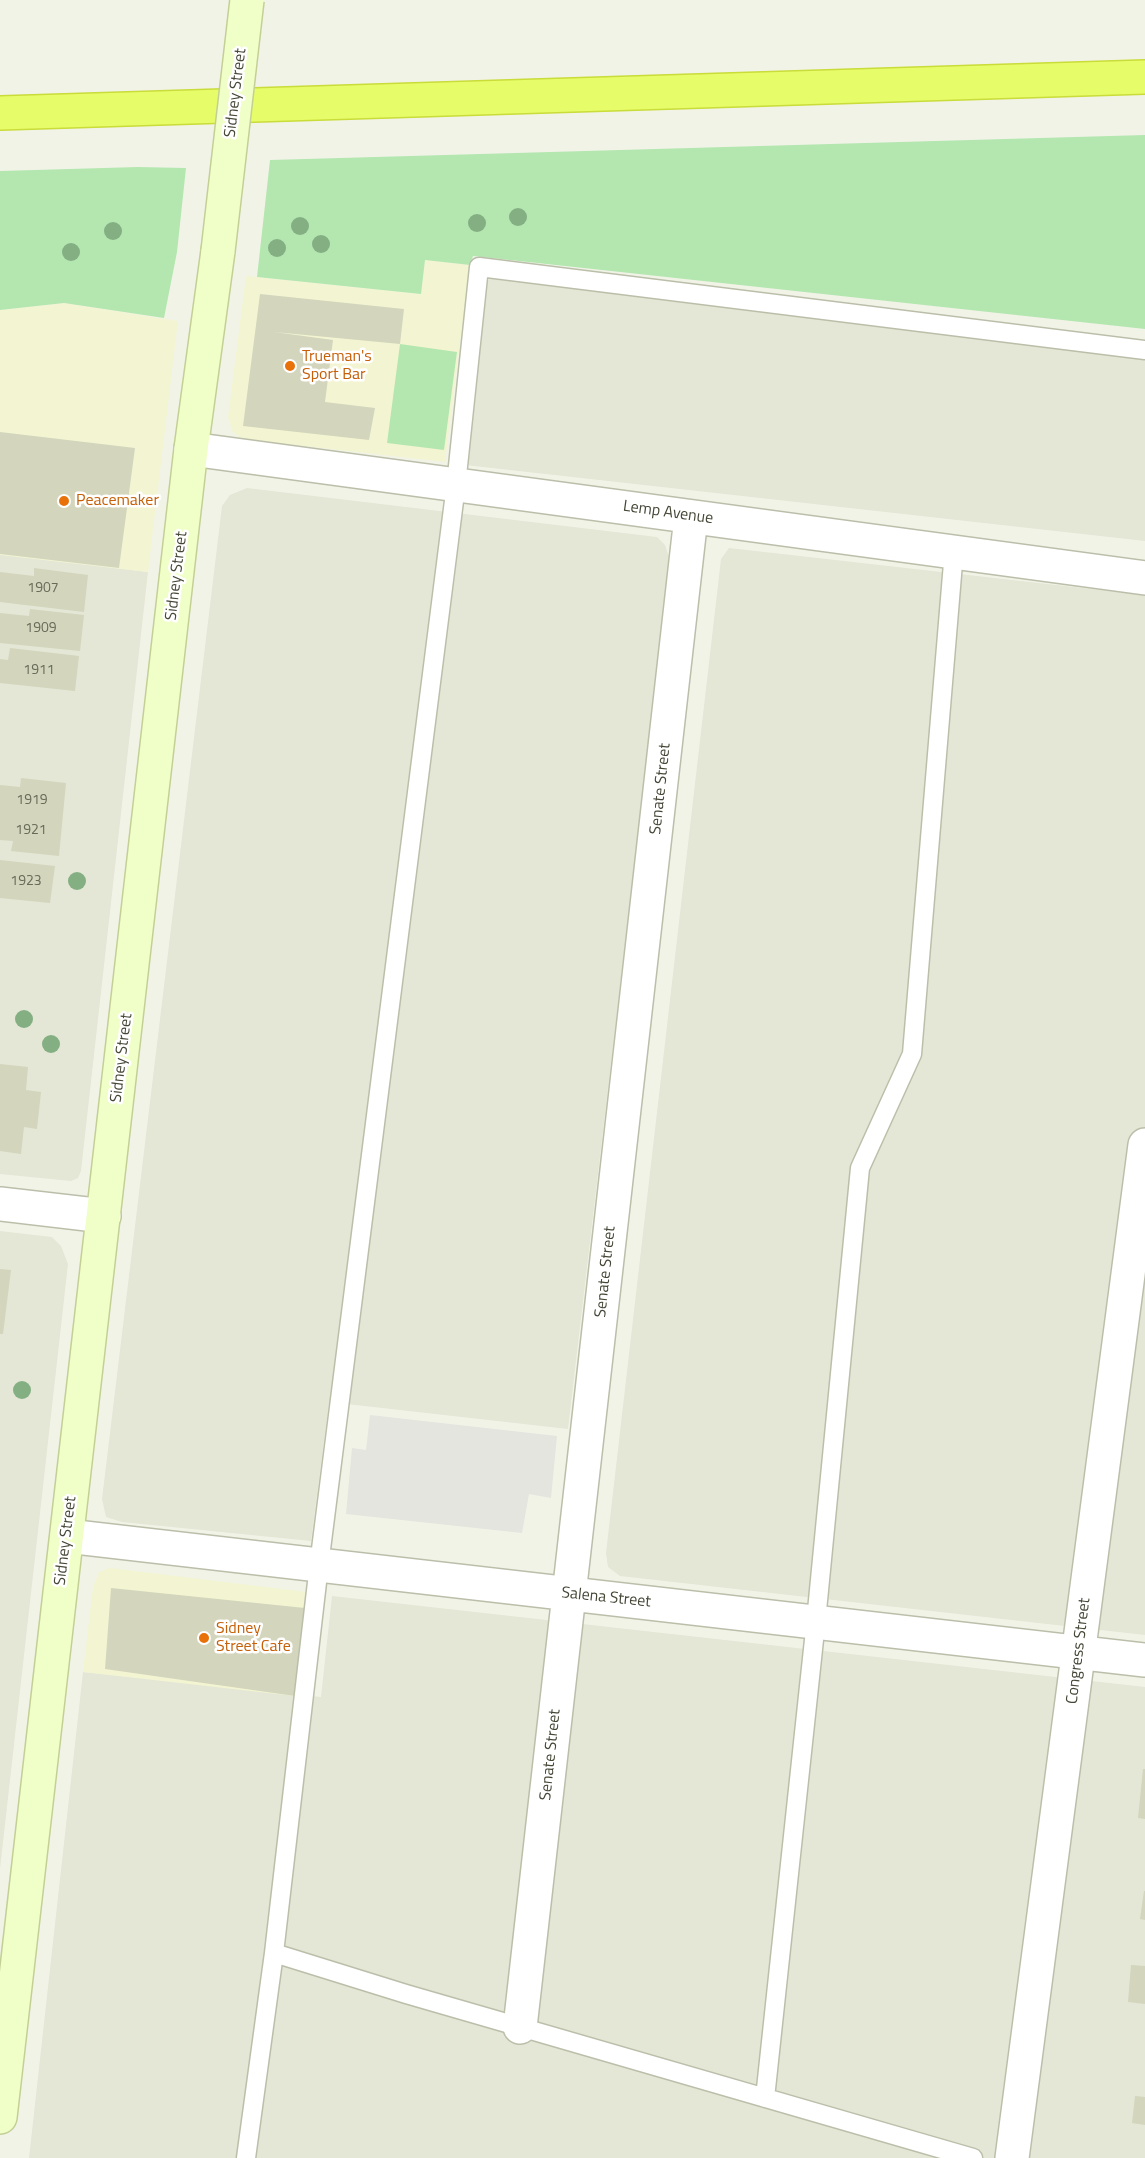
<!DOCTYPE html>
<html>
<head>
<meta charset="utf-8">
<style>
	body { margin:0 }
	canvas { display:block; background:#f1f3e7 }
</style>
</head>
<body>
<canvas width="1145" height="2158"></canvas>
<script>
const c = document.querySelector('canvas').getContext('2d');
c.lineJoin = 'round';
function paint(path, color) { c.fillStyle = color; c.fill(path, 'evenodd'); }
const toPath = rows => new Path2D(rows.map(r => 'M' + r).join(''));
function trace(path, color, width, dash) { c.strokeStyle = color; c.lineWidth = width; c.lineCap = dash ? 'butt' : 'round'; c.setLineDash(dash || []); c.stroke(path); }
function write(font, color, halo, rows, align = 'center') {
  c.font = font + ' "Titillium Web",sans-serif'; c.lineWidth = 5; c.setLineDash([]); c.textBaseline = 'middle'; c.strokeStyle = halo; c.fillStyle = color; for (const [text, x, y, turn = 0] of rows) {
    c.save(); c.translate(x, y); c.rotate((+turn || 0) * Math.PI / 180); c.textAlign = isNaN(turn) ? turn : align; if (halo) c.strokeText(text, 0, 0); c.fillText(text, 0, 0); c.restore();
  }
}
const residential = toPath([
	[491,278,1145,356,1145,541,465,465,485,283],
	[247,488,657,537,665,545,670,560,568,1429,329,1402,311,1541,122,1522,106,1517,102,1499,222,506,230,495],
	[729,548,1145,595,1145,1635,620,1576,608,1567,606,1553,721,559],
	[0,554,148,572,81,1171,78,1178,71,1181,0,1174],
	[0,1231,52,1237,61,1246,68,1264,0,1869],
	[332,1596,1145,1687,1145,2158,29,2158,83,1672,321,1697]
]);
const commercial = toPath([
	[425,260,470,265,445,462,251,440,239,437,232,431,228,417,246,276,421,294],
	[64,303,178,321,148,572,0,555,0,310],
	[110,1568,307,1592,295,1696,83,1672,93,1587,99,1572]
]);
const green = toPath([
	[1145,135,1145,329,473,256,470,265,425,260,421,294,257,277,270,160],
	[138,167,186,168,177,252,164,318,64,303,0,310,0,171],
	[400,344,457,352,444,450,387,443]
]);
const parking = toPath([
	[370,1415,557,1436,551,1498,529,1494,522,1533,346,1514,352,1448,366,1450]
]);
const building = toPath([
	[260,294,404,309,400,344,274,332,333,340,325,402,375,408,369,440,243,426],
	[0,432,135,448,119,568,0,554],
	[34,568,88,575,84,612,0,602,0,572,34,576],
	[30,609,84,615,80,651,0,643,0,613,29,616],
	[10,648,79,656,75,691,0,683,0,659,8,660],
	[21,778,66,783,59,856,11,851,13,841,0,840,0,785,20,787],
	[0,860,55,866,50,903,0,898],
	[0,1064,28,1067,26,1090,41,1092,37,1129,24,1127,21,1154,0,1151],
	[0,1269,11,1270,3,1334,0,1334],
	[111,1588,305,1608,295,1696,105,1669],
	[1143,1769,1145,1769,1145,1819,1138,1818],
	[1144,1891,1145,1891,1145,1920,1140,1919],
	[1131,1965,1145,1966,1145,2004,1128,2002],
	[1135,2096,1145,2097,1145,2125,1132,2123]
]);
const lane = toPath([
	[274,1953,406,1994,973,2158],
	[765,2098,816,1621,860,1168,912,1054,954,551],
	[246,2158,274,1953,319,1565,456,485,479,267,1145,350]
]);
const street = toPath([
	[191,449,1145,578],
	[0,1204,104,1216],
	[67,1536,1145,1660],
	[520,2027,691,517],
	[1012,2158,1145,1145]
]);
const secondary = toPath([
	[0,2117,191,449,218,251]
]);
const highway = toPath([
	[0,113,1145,77]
]);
const secondaryBridge = toPath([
	[218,251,247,0]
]);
const trees = [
	[518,217],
	[477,223],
	[300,226],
	[113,231],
	[321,244],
	[277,248],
	[71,252],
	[77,881],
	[24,1019],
	[51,1044],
	[22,1390]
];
const markers = [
	[290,366,6,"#e8710a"],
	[64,501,6,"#e8710a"],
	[204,1638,6,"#e8710a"]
];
const numberNames = [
	["1907",43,589],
	["1909",41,629],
	["1911",39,671],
	["1919",32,801],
	["1921",31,831],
	["1923",26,882]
];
const streetNames = [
	["Sidney Street",236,93,-83],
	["Lemp Avenue",668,513,8],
	["Sidney Street",177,576,-83],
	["Senate Street",661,789,-84],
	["Sidney Street",122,1058,-83],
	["Senate Street",606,1272,-84],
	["Sidney Street",66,1541,-83],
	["Salena Street",606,1598,6],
	["Congress Street",1079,1651,-83],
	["Senate Street",551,1755,-84]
];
const foodNames = [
	["Trueman's",302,357],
	["Sport Bar",302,375],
	["Peacemaker",76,501],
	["Sidney",216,1629],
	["Street Cafe",216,1647]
];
paint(residential, '#e4e7d5');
paint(commercial, '#f3f5d2');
paint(green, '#b4e7b0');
paint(parking, '#e4e5df');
paint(building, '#d3d5bd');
trace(lane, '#bbbfaa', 21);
trace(street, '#bbbfaa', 36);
trace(secondary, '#c3d095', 36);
trace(highway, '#c9dc39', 36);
trace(lane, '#fff', 18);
trace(street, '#fff', 33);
trace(secondary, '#f0fec7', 33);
trace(highway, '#e6fc69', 33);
trace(secondaryBridge, '#c3d095', 36, []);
trace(secondaryBridge, '#f0fec7', 33);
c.fillStyle = '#84af83';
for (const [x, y] of trees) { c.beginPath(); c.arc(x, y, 9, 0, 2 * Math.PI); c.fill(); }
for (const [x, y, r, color] of markers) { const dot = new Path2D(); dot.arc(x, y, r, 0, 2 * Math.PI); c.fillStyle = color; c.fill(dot); trace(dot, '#fff', 2); }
write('14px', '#686a58', null, numberNames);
write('16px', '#454636', '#fff', streetNames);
write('16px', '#c56008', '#fff', foodNames, 'left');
</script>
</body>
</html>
